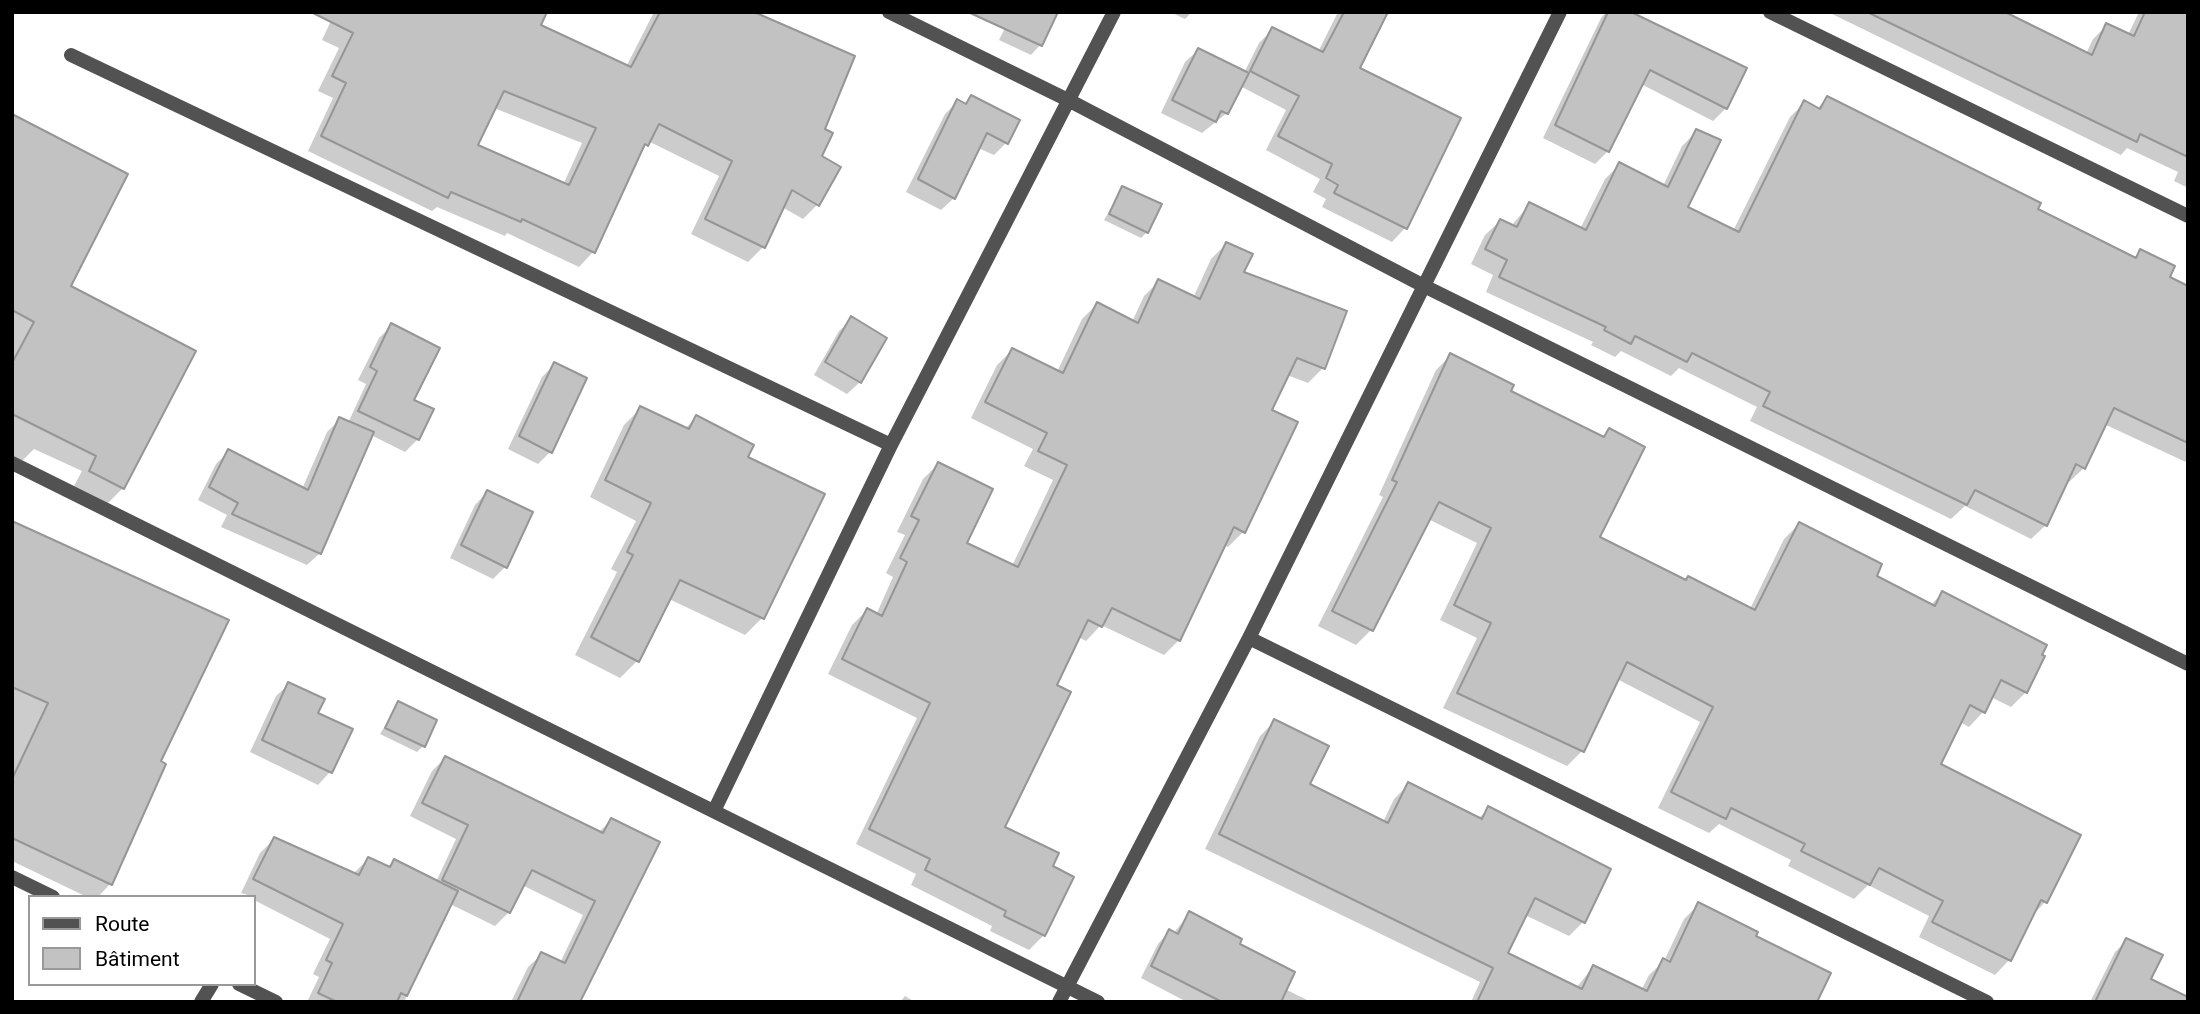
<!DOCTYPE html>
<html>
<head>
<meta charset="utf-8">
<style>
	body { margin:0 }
	#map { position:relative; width:2200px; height:1014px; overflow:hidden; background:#fff; font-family:Roboto,sans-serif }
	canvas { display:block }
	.frame { position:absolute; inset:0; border:14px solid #000; pointer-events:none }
	.legend { position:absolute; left:28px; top:895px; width:228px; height:91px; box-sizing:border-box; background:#fff; border:2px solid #999; margin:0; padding:9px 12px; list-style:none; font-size:21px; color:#000 }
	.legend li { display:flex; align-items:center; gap:14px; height:35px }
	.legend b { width:35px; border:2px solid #999 }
</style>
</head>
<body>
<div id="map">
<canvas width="2200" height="1014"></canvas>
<div class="frame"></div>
<ul class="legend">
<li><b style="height:9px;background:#525252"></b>Route</li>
<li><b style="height:19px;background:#c2c2c2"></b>Bâtiment</li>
</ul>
</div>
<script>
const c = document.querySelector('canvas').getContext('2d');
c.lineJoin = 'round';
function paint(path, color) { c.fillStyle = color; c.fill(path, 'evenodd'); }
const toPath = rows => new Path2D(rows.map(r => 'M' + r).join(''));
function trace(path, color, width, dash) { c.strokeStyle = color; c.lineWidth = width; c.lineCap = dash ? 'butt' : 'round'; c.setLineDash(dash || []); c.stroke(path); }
const shadow = toPath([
	[335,12,539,25,626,67,654,12,751,12,823,130,818,204,803,219,782,207,763,247,748,262,691,234,719,176,648,141,640,152,593,252,579,267,507,233,505,236,437,207,432,211,308,151,333,98,318,91,339,48,322,40],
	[494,108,582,143,563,185,475,145],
	[1013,12,1056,12,1040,45,1031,55,999,40],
	[1170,12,1192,12,1185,19],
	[1338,12,1386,12,1358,69,1405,228,1392,242,1322,207,1326,199,1313,192,1320,179,1266,150,1286,110,1240,86,1227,113,1202,133,1161,113,1185,62,1198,50,1244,73,1259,43,1273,29,1318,52],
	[1606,12,1627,12,1726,108,1713,121,1641,84,1608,151,1595,164,1543,138,1601,18],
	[1828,12,2001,12,2086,54,2093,39,2107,25,2128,35,2139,12,2188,12,2188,188,2174,181,2178,172,2127,148,2121,155],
	[971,97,1006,143,994,155,978,148,954,198,941,210,906,192,945,114,957,102,963,105],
	[1827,98,2133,259,2141,251,2167,278,2188,288,2188,463,2104,424,2084,468,2069,482,2066,481,2046,525,2031,539,1965,506,1951,519,1750,421,1757,407,1679,368,1671,376,1621,351,1615,357,1591,345,1593,342,1486,292,1493,275,1471,264,1485,235,1500,221,1511,226,1530,204,1580,229,1605,179,1620,164,1663,186,1682,146,1697,131,1686,208,1733,231,1790,117,1804,103,1817,109],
	[12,116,68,286,123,488,108,503,74,486,82,471,34,449,22,461,12,456],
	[1123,188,1147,232,1141,238,1104,220],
	[1226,244,1242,273,1323,368,1308,383,1287,375,1270,410,1243,532,1228,547,1224,545,1179,640,1164,655,1101,625,1086,641,1078,637,1054,685,1003,828,1051,867,1044,935,1029,950,990,931,992,926,911,885,916,874,856,844,917,718,828,674,852,625,867,610,876,615,893,577,886,573,905,535,897,532,923,479,938,464,965,543,1012,566,1053,480,1024,466,1033,449,971,418,997,365,1012,350,1057,372,1082,319,1097,304,1132,322,1144,296,1159,281,1193,298,1211,259],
	[852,319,860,382,847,394,814,375,839,331],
	[392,325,412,400,418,439,405,452,371,435,320,553,307,565,221,527,227,515,198,500,216,464,229,451,302,489,327,432,340,419,348,423,366,384,358,380,379,338],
	[1451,355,1509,392,1602,438,1609,430,1598,537,1685,581,1750,609,1784,539,1799,524,1874,577,1930,606,1942,593,2026,692,2011,707,1991,697,1983,712,1969,727,1960,722,1938,765,2045,902,2032,916,2009,960,1995,975,1919,937,1929,916,1868,885,1854,899,1788,866,1791,860,1719,824,1709,833,1658,808,1700,722,1617,679,1582,751,1567,766,1443,708,1477,638,1440,620,1477,543,1428,519,1371,630,1356,645,1318,626,1383,497,1379,495,1436,370],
	[554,365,550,452,538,464,508,449,542,377],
	[641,408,685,429,696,417,762,618,745,635,669,599,637,661,620,678,575,655,617,572,611,569,636,521,590,497,624,425],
	[487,492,505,567,493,579,450,558,475,505],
	[12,522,227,621,158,762,164,765,110,884,98,897,87,897,12,861],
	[289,684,315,713,330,772,318,785,250,752,276,696],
	[399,703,423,746,417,752,380,734],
	[1275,721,1308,785,1383,822,1394,799,1409,784,1478,819,1488,809,1583,922,1569,936,1525,915,1506,954,1576,988,1593,967,1641,991,1649,975,1664,961,1684,919,1699,904,1754,937,1815,1002,1471,1002,1480,982,1205,849,1260,736],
	[445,758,598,833,611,820,579,1002,511,1002,528,967,542,954,560,963,583,915,522,885,509,912,495,926,450,904,404,1002,307,1002,319,977,313,974,330,939,254,900,254,897,241,893,260,853,274,839,354,873,368,859,387,868,394,862,436,882,456,839,410,816,432,771],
	[1189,914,1237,945,1285,989,1311,1002,1187,1002,1141,978,1158,944,1169,932,1173,934],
	[2127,940,2161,1002,2090,1002,2115,952],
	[905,996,915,1002,900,1002]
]);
const building = toPath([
	[311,12,547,12,541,25,631,67,660,12,754,12,855,56,825,129,833,133,822,156,841,167,819,206,792,190,765,248,705,219,732,161,659,124,648,146,645,144,595,253,522,219,521,222,451,192,448,198,321,136,346,83,332,76,353,33,311,12],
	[504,91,596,128,569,185,478,145,504,91],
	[968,12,1058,12,1042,46,968,12],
	[1344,12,1388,12,1360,68,1461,118,1407,229,1334,193,1338,185,1326,178,1332,164,1278,136,1299,96,1250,71,1272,27,1323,52,1344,12],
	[1608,12,1631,12,1747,68,1727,109,1650,70,1609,152,1555,125,1608,12],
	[1867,12,2005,12,2092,55,2106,23,2134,36,2145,12,2188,12,2188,157,2140,134,2137,142,1867,12],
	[1198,48,1249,73,1228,114,1221,111,1216,122,1172,100,1198,48],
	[971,95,1020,120,1008,144,987,133,955,199,918,179,957,99,966,104,971,95],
	[1827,96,2041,203,2038,209,2136,258,2140,249,2175,266,2170,277,2188,286,2188,443,2114,408,2085,469,2076,464,2047,526,1975,490,1967,505,1763,406,1770,392,1692,353,1687,362,1635,336,1631,344,1604,330,1606,327,1499,277,1507,260,1485,249,1500,219,1517,227,1529,202,1586,230,1619,162,1668,187,1696,129,1721,140,1688,207,1739,232,1804,100,1820,109,1827,96],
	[12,114,128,174,71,286,196,351,124,489,89,471,96,456,12,414,12,363,34,322,12,310,12,114],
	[1122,186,1162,204,1148,233,1109,214,1122,186],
	[1226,242,1253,254,1244,272,1347,311,1325,369,1297,358,1272,410,1298,422,1245,533,1234,527,1180,641,1112,608,1102,627,1088,620,1057,685,1071,692,1005,827,1059,853,1053,866,1074,877,1045,936,1004,916,1006,911,925,870,930,859,869,829,930,703,842,659,867,608,882,616,907,562,900,558,919,520,911,516,938,462,993,489,967,543,1018,567,1067,465,1038,451,1047,433,985,402,1012,348,1063,373,1097,302,1138,323,1158,279,1200,299,1226,242],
	[851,316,887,338,861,383,825,362,851,316],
	[391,323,440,348,414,400,434,409,419,440,358,411,377,371,370,367,391,323],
	[1450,353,1514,385,1511,391,1604,437,1609,428,1645,447,1600,537,1686,580,1688,576,1755,610,1799,522,1882,564,1877,576,1935,606,1942,591,2047,645,2042,655,2045,656,2027,693,2001,680,1985,713,1970,705,1941,764,2081,835,2047,903,2041,900,2011,961,1932,922,1943,901,1879,868,1870,885,1801,851,1805,844,1731,808,1726,819,1671,792,1713,707,1627,662,1584,752,1457,693,1491,623,1454,605,1491,528,1439,502,1373,631,1332,611,1397,482,1392,480,1450,353],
	[554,362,587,378,552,453,519,436,554,362],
	[640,406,689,429,696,415,754,445,748,457,825,494,764,619,680,580,639,662,591,637,633,555,627,552,651,503,605,480,640,406],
	[339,417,374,432,321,554,232,514,238,503,209,487,228,449,308,490,339,417],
	[487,490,533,512,507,568,461,545,487,490],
	[12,521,229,620,161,761,166,764,112,885,12,838,12,779,48,703,12,687,12,521],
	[288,682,325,699,318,713,353,729,332,773,262,740,288,682],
	[398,701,437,720,425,747,385,728,398,701],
	[1274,719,1329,746,1310,784,1388,823,1408,782,1482,819,1488,806,1611,869,1585,923,1535,898,1508,953,1582,989,1593,965,1647,991,1663,958,1670,962,1698,902,1758,932,1756,936,1831,973,1817,1002,1477,1002,1493,968,1219,834,1274,719],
	[445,756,603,833,611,818,660,842,580,1002,517,1002,541,952,565,963,595,901,532,870,510,913,442,880,468,825,422,803,445,756],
	[274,837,359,875,368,857,390,867,394,859,458,891,407,996,401,993,397,1002,337,1002,318,993,332,963,326,960,343,924,253,879,274,837],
	[1189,911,1242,939,1240,944,1295,972,1281,1002,1222,1002,1151,966,1169,929,1178,934,1189,911],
	[2126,938,2163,955,2151,979,2188,997,2188,1002,2095,1002,2126,938]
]);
const street = toPath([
	[889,12,1070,101,1424,286,2188,664],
	[1770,12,2188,216],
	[71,55,891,445],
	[12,463,1098,1002],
	[1249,638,1987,1002],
	[714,811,891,445,1114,12],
	[12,877,53,897],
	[239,984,276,1002],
	[201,1002,212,984],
	[1059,1002,1249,638,1560,12]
]);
paint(shadow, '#0003');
paint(building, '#c2c2c2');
trace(building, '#969696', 2);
trace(street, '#525252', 14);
</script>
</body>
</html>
